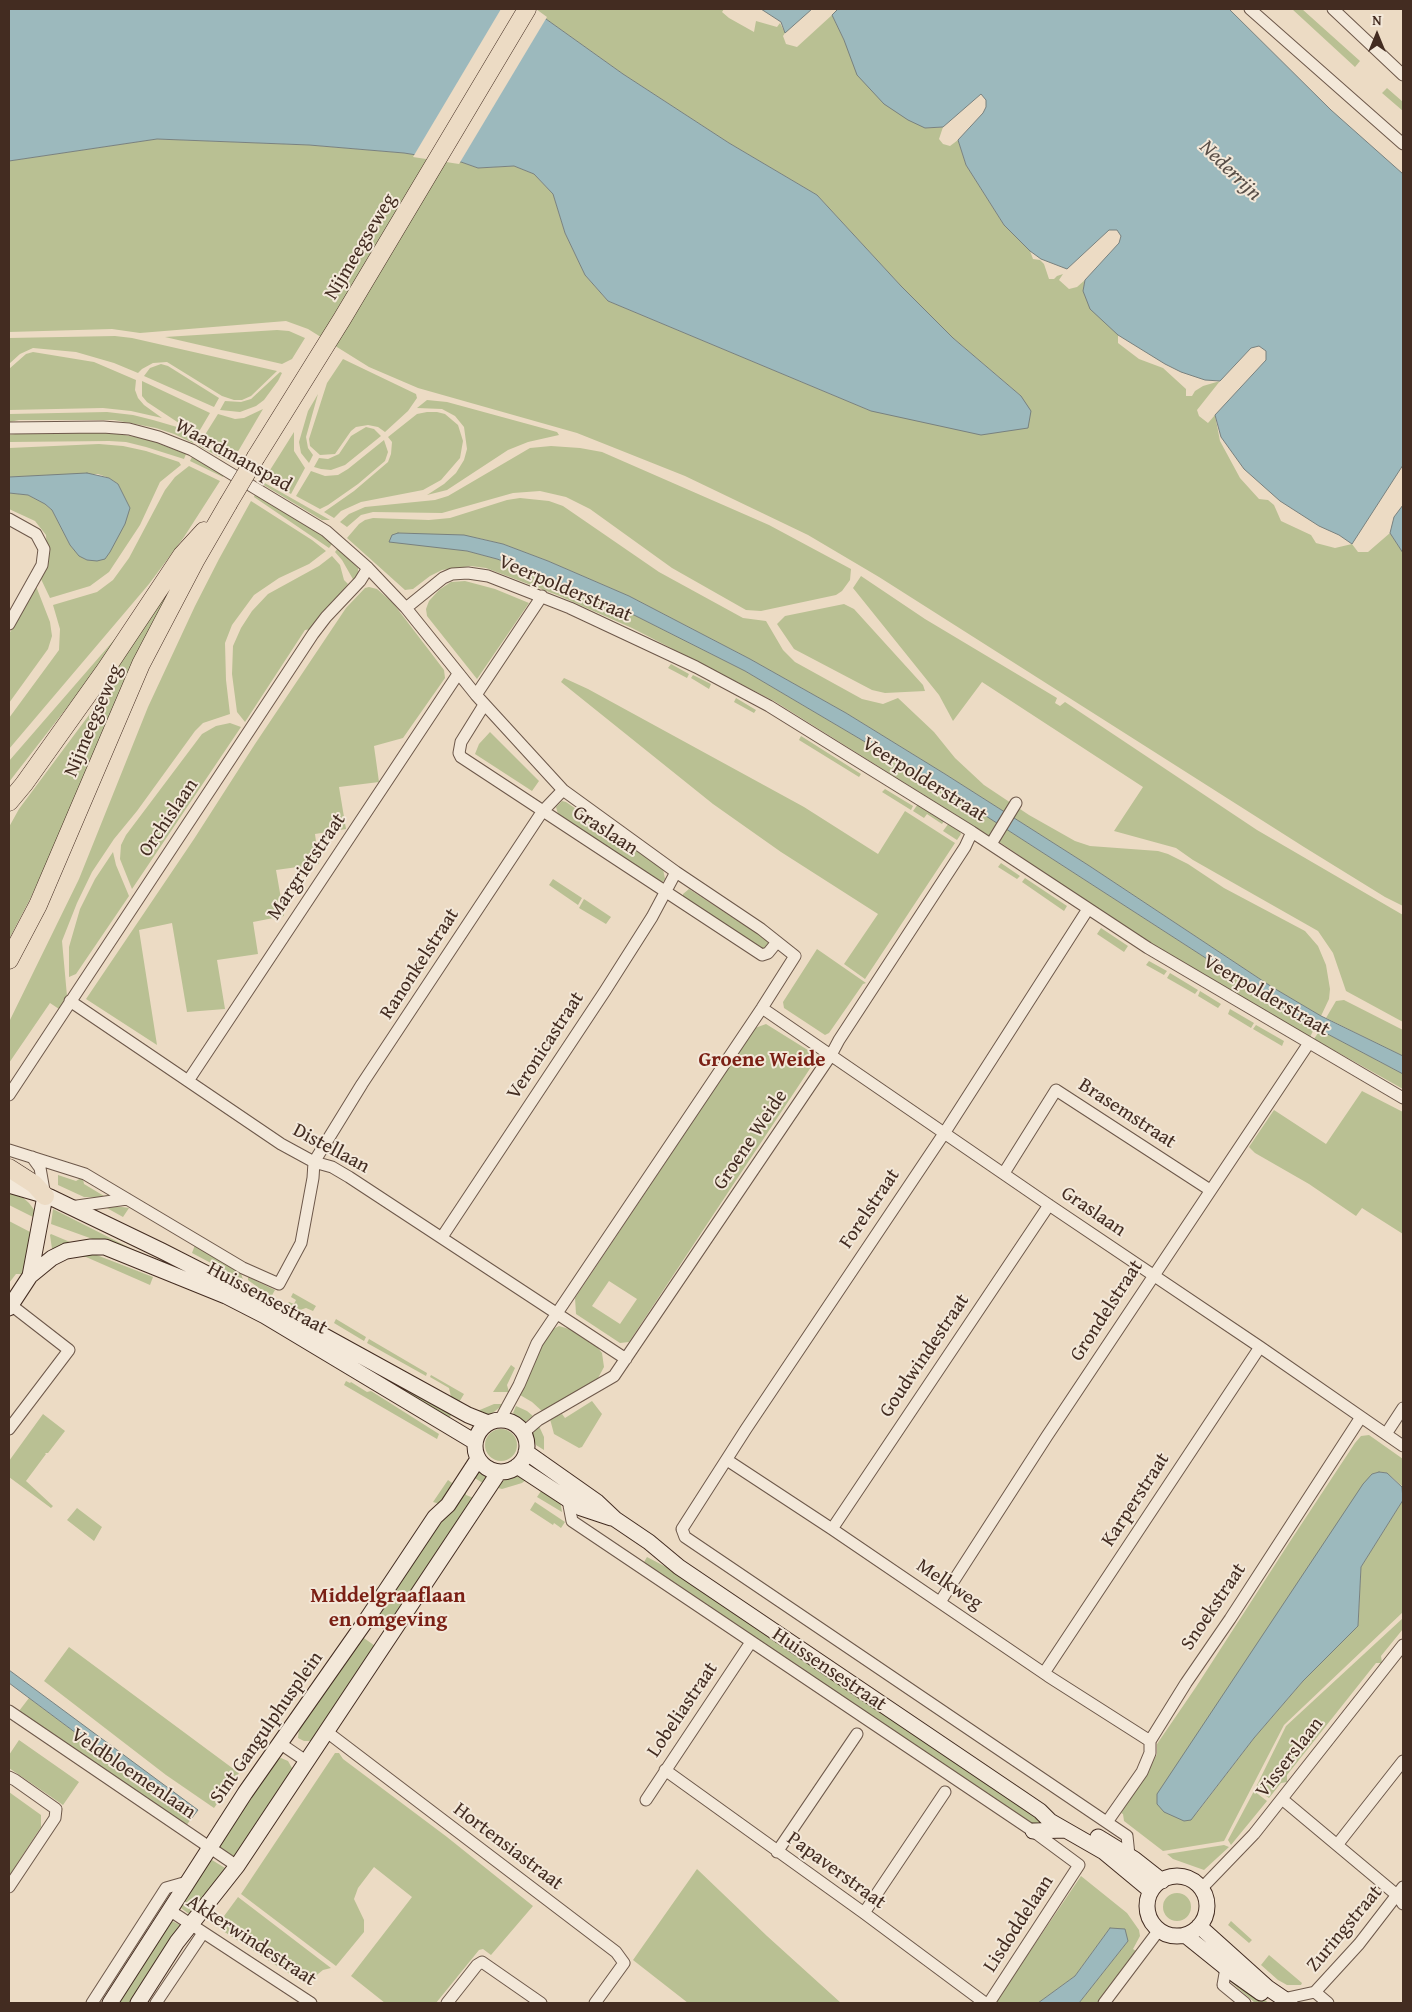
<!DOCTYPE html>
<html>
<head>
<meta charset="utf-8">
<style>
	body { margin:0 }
	#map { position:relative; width:1412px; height:2012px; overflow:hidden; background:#ecdbc4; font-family:"Gentium Book Plus",serif }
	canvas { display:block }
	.frame { position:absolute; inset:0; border:10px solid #432c21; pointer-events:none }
	.north { position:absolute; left:1352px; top:10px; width:50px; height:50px; -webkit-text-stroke:4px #f3e8d9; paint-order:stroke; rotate:0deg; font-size:14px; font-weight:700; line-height:20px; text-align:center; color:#432c21 }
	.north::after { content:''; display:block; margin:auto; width:18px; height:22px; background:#432c21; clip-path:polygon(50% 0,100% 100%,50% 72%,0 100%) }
</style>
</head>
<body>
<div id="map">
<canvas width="1412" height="2012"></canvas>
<div class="frame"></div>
<div class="north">N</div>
</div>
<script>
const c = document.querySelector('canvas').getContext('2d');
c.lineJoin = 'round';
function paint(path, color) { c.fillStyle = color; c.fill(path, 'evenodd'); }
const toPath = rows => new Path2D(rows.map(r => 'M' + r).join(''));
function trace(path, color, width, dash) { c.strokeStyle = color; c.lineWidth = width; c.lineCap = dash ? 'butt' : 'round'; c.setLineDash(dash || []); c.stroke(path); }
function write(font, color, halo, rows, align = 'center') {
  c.font = font + ' "Gentium Book Plus",serif'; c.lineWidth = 4; c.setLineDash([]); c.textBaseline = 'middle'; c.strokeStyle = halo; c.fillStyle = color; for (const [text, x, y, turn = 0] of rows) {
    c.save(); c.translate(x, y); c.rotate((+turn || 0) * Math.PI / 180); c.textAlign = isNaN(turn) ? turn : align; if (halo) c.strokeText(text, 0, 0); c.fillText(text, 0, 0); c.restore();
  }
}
const green = toPath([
	[532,9,724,9,722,12,729,18,754,32,756,21,777,27,780,23,785,33,783,36,786,44,797,47,832,15,844,40,925,128,943,127,939,139,943,144,950,146,958,140,966,165,1004,225,1030,251,1033,259,1040,260,1044,264,1049,279,1054,279,1057,276,1063,274,1059,280,1069,289,1077,287,1085,280,1083,291,1107,323,1118,335,1118,343,1139,359,1163,368,1186,389,1186,396,1192,396,1195,391,1203,386,1220,381,1197,410,1199,416,1208,423,1215,415,1220,441,1240,478,1259,499,1268,500,1274,505,1281,521,1311,535,1316,543,1335,548,1352,544,1358,552,1368,552,1390,533,1403,553,1403,906,1385,897,1304,847,879,577,808,535,685,476,577,433,418,388,369,367,308,329,286,321,140,333,112,329,9,332,9,161,156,139,309,145,404,153,461,162,478,168,514,166,534,174,553,194,565,233,585,275,608,301,871,411,1021,396,953,338,901,286,817,195,729,143,623,74],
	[1292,9,1302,9,1360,61,1355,67],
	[1387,88,1403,102,1403,111,1382,93],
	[277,330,289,331,305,338,292,359,282,364,165,337],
	[115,336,132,338,277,371,251,396,242,400,234,400,222,396,167,362,153,363,142,369,138,373,114,363,76,352,33,348,20,354,9,364,9,338],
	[33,352,94,362,136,380,135,390,138,398,144,405,162,418,131,411,103,408,9,410,9,369,26,354],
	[343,359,416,394,417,398,408,411,385,432,378,427,368,425,356,427,351,431,335,454,320,455,310,446,309,439,327,383],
	[161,364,168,366,219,398,214,407,144,376,150,368],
	[280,372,282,373,278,381,264,400,256,406,240,412,220,410,225,401,241,402,251,399],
	[142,381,210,413,197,435,147,402,142,396],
	[318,394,306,437,308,448,313,455,309,463,301,453,299,442,308,411],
	[427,400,447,402,557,432,559,435,528,442,508,450,447,490,427,495,444,484,456,473,464,460,467,449,464,427,455,416,442,409,417,408],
	[263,409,233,460,203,438,218,414,235,419,244,418],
	[107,412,133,415,153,420,177,427,195,438,193,443,174,434,156,428,114,420,19,420,9,422,9,414],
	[437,412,445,414,458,425,463,441,460,458,441,480,423,490,361,502,341,511,334,518,324,512,354,491,388,462,391,454,392,442,388,437,417,414,427,412],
	[366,427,374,429,381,436,345,465,331,470,321,469,314,467,319,458,328,459,339,454,351,436],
	[294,432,294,451,305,468,291,494,265,478],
	[22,433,113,433,147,439,186,454,184,459,146,447,126,442,109,441,9,442,9,435],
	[384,440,388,452,385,461,358,484,328,505,320,509,296,496,311,471,325,476,338,475,348,469],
	[201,442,231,463,199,446],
	[99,444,123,446,146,451,179,462,181,465,160,482,140,525,109,572,90,586,50,598,40,577,47,553,46,535,35,521,9,509,9,493,28,495,45,504,52,510,70,545,80,556,87,560,130,508,118,484,109,478,98,474,9,477,9,448],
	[551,446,580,448,602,452,769,525,851,569,850,580,842,591,836,595,761,611,746,610,672,568,590,509,566,497,540,491,513,493,442,513,373,512,361,515,347,527,340,522,349,514,365,507,435,500,448,496,530,448],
	[192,457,224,475,223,477,190,461],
	[189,466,220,481,184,537,149,584,9,749,9,718,59,650,60,629,53,605,97,592,113,580,129,558,165,490,175,477],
	[263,482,330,520,322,520,262,484],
	[255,494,322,535,332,544,329,548,254,497],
	[520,498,549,501,563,506,659,572,743,618,766,621,783,650,795,662,862,699,883,704,898,698,934,732,955,758,984,785,1029,815,1075,841,1090,846,1158,851,1168,854,1188,864,1224,888,1305,931,1318,946,1326,965,1330,989,1329,999,1321,1016,1272,987,1088,865,945,774,846,713,750,659,629,596,548,561,503,544,478,538,398,533,432,546,467,551,497,559,534,572,624,610,745,671,938,785,1266,997,1315,1027,1310,1037,1232,994,1115,921,1004,845,774,701,632,628,557,595,486,568,471,566,442,570,430,576,413,589,405,590,347,538,359,524,365,520,373,518,429,520,450,518,507,500],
	[251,501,312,540,326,551,309,564,279,578,254,595,232,625,225,643,226,680,230,714,203,723,195,731,137,811,114,839,92,872,77,903,62,941,67,996,59,1009,50,1003,9,1063,9,1022,79,879,148,707,195,606,219,559],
	[338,548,358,568,358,574,354,581,342,560,335,552],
	[332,556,340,565,344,580,348,584,312,629,305,630,245,722,237,712,232,674,233,646,241,628,252,611,268,594,319,566],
	[185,558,30,899,9,939,9,827,19,809,89,715,132,641],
	[861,576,925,619,1057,698,1055,703,1060,706,1065,702,1257,830,1403,915,1403,1022,1346,991,1333,953,1318,931,1193,860,1176,848,1114,831,1143,787,982,682,953,721,939,695,853,588],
	[465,581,495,589,529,603,477,679,427,616,426,609,429,601,439,590,451,582],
	[36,586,50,622,52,636,48,649,9,703,9,634],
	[369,587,377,589,393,603,444,670,445,678,403,738,374,746,379,782,339,787,346,829,315,834,319,864,276,870,284,916,253,922,258,954,217,960,225,1009,187,1012,172,923,139,930,157,1045,86,999,194,839,255,744,346,608,365,588],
	[844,604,854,609,923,685,925,691,885,693,872,690,794,649,777,624,785,616],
	[127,625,131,625,9,782,9,761],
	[671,664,689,674,687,678,668,668],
	[693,675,711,684,709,689,691,678],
	[564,678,588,689,804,807,878,854,905,811,955,843,865,979,844,964,878,914,781,852,713,804,561,682],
	[736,698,756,710,754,713,734,702],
	[230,723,241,727,132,889,120,859,121,845,126,835,202,734,216,726],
	[490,732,539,781,532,791,475,754,479,744],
	[801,736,861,774,859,777,799,740],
	[885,789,913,806,911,810,882,792],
	[562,801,566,802,663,869,665,879,661,884,558,814,556,807],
	[918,804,944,821,942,824,927,814,924,818,913,811],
	[949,823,959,830,961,834,957,840,943,831],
	[113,852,116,865,129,896,76,974,69,977,69,947,80,909,95,879],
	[1001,863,1020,876,1017,879,998,867],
	[1025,878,1067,906,1064,911,1022,882],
	[553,879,582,898,578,905,549,885],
	[689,889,770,942,765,953,683,898,683,894],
	[584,899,611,917,606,924,579,908],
	[1101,928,1128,946,1124,952,1097,934],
	[817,949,866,983,863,984,829,1033,825,1035,784,1008,783,1002],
	[1149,961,1167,971,1164,975,1146,965],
	[1170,973,1198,990,1195,994,1167,978],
	[1200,991,1221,1004,1218,1008,1198,996],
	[1344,1000,1403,1030,1403,1056,1326,1018,1336,1001],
	[1230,1009,1254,1023,1251,1028,1228,1014],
	[766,1024,811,1052,815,1056,815,1061,633,1336,629,1342,620,1343,576,1314,575,1298,755,1028],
	[609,1281,637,1299,620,1324,592,1306],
	[1256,1025,1284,1041,1282,1046,1253,1029],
	[1320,1030,1403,1074,1403,1089,1314,1039],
	[1362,1091,1403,1112,1403,1234,1362,1208,1356,1216,1309,1184,1255,1153,1249,1147,1274,1110,1326,1144],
	[58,1175,76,1181,81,1178,83,1179,84,1184,104,1196,111,1195,110,1198,84,1197,58,1185],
	[9,1190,20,1195,29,1203,35,1211,35,1218,9,1205],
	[105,1207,122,1207,129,1208,123,1217],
	[53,1209,132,1249,209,1281,51,1224],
	[9,1221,34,1234,30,1263,22,1274,16,1274,9,1283],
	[51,1234,70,1242,71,1244,52,1249,50,1235],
	[195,1245,237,1269,241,1273,243,1280,192,1253],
	[94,1254,153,1277,150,1285,86,1257,73,1257],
	[248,1277,275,1290,271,1297,248,1280],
	[293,1293,316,1306,313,1311,306,1308,297,1311,287,1305,289,1302,294,1304,296,1300,291,1297],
	[279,1317,453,1412,448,1420],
	[336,1319,366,1337,364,1341,334,1323],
	[559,1326,569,1329,597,1347,602,1353,604,1367,597,1380,543,1412,532,1402,520,1395,541,1347,553,1329],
	[369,1339,427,1373,426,1376,367,1343],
	[511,1365,515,1368,507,1385,509,1392,493,1392],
	[431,1375,464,1394,458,1404,452,1401,449,1388,430,1377],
	[346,1381,350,1383,351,1382,367,1392,371,1391,439,1434,437,1439,344,1385],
	[592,1401,602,1414,582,1447,579,1448,554,1434,550,1419,562,1414,565,1418],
	[494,1404,504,1404,490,1415,480,1415,475,1412],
	[516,1406,527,1411,533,1416,525,1422,513,1413],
	[43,1414,65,1431,48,1453,45,1453,46,1454,26,1481,53,1506,51,1508,9,1477,9,1461],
	[539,1426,544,1437,544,1450,536,1445,533,1439,533,1433],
	'485 1445a16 16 0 1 1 32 0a16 16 0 1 1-32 0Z',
	[1369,1435,1403,1459,1403,1490,1402,1486,1387,1473,1379,1472,1372,1474,1196,1814,1254,1738,1303,1681,1358,1626,1361,1567,1403,1500,1403,1612,1284,1725,1224,1841,1163,1851,1124,1821,1123,1814,1121,1813,1147,1773,1157,1754,1157,1744,1196,1687,1289,1543,1355,1443,1361,1436],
	[478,1469,491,1477,486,1485,473,1477],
	[517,1476,527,1479,522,1483,502,1489,494,1487,499,1482],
	[448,1480,455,1485,440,1504,433,1502],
	[543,1488,560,1500,562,1512,537,1497],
	[464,1491,466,1492,466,1495,476,1499,388,1632,371,1621,427,1538],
	[535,1502,565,1522,561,1528,554,1523,553,1525,530,1510],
	[77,1508,102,1527,94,1541,67,1520],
	[647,1557,670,1569,1048,1824,1038,1827,644,1562],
	[1403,1618,1403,1629,1381,1656,1382,1663,1376,1663,1287,1775,1287,1782,1281,1783,1269,1798,1256,1789,1256,1787,1286,1726],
	[361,1636,378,1648,312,1741,304,1741,298,1738,299,1729],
	[69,1647,239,1773,214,1808,166,1775,44,1681],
	[29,1698,191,1819,186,1826,19,1711],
	[19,1740,79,1782,63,1805,9,1768,9,1755],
	[335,1753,339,1753,343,1759,447,1837,533,1906,491,1955,483,1949,479,1950,436,2003,385,2003,351,1976,412,1897,374,1867,358,1888,354,1899,364,1920,364,1932,336,1966,241,1894],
	[281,1758,288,1761,292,1768,293,1775,234,1857,220,1847,218,1842,273,1760],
	[1254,1791,1267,1801,1231,1845,1228,1840],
	[9,1792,41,1815,41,1827,9,1876],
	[1224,1845,1229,1847,1204,1870,1173,1859,1167,1854],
	[212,1860,225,1868,226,1873,189,1914,181,1908,180,1904,205,1863],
	[697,1869,767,1936,841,2003,688,2003,633,1960],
	[1081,1876,1127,1913,1139,1930,1140,1936,1133,1949,1136,1951,1133,1956,1097,2003,1079,2003,1128,1941,1110,1928,1075,1976,1038,2003,995,2003],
	'1163 1907a14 14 0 1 1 28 0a14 14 0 1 1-28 0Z',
	[238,1897,331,1968,323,1970,313,1978,307,1975,302,1982,220,1929,219,1923],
	[172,1921,180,1925,180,1930,135,2003,114,2003,166,1922],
	[1231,1921,1252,1940,1249,1943,1228,1925],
	[1269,1955,1302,1983,1301,1985,1287,1985,1278,1980,1261,1965],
	[1230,1977,1269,2003,1255,2003,1232,1983]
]);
const water = toPath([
	[9,9,532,9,623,74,729,143,817,195,901,286,953,338,1021,396,1031,411,1028,428,981,435,871,411,608,301,585,275,565,233,553,194,534,174,514,166,478,168,461,162,404,153,309,145,157,139,9,161,9,9],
	[761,9,812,9,785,33,781,22,761,9],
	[838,9,1229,9,1331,110,1403,174,1403,465,1352,544,1339,535,1319,526,1280,501,1244,469,1221,437,1215,415,1266,360,1266,351,1259,346,1251,348,1220,381,1205,380,1181,372,1165,364,1118,335,1090,309,1083,291,1085,280,1119,243,1121,236,1117,230,1109,230,1067,269,1041,259,1030,251,1004,225,966,165,958,140,983,113,986,107,986,100,981,94,943,127,925,128,908,120,884,104,857,75,844,40,832,15,838,9],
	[87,473,109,478,118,484,130,508,125,524,110,552,105,559,97,561,87,560,79,556,70,545,52,510,45,504,28,495,9,493,9,477,87,473],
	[1403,505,1403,553,1390,533,1394,517,1403,505],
	[398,533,464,535,503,544,548,561,629,596,750,659,846,713,945,774,1088,865,1272,987,1321,1016,1403,1056,1403,1074,1320,1030,1266,997,938,785,745,671,624,610,534,572,497,559,467,551,389,542,392,535,398,533],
	[1379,1472,1387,1473,1402,1487,1403,1500,1361,1567,1358,1626,1303,1681,1254,1738,1191,1820,1184,1821,1164,1812,1157,1804,1157,1794,1363,1484,1372,1474,1379,1472],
	[9,1670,198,1810,191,1819,9,1683,9,1670],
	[1110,1928,1125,1929,1128,1941,1079,2003,1038,2003,1075,1976,1110,1928]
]);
const pier = toPath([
	[501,9,536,9,547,17,459,164,413,157]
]);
const street = toPath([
	[1250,9,1403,144],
	[1333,9,1403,75],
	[9,428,103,427,129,429,159,437,192,450,326,531,368,568,406,608,476,695,563,790,676,872,761,929,795,956,762,1008,537,1343,519,1385,500,1420],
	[9,519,36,534,44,549,42,565,9,624],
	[406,608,443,578,452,574,468,573,488,576,570,608,696,667,769,706,972,832,1148,948,1403,1098],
	[476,695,542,596],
	[484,705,461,742,459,753,461,757,762,955,768,953,777,942],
	[991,844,1016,803],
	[1088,909,945,1132,746,1429,682,1529,685,1537,1127,1836,1129,1855],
	[70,1001,281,1144,314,1162,332,1167,349,1177,626,1359],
	[762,1008,1049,1205,1260,1347,1403,1446],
	[188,1081,458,674],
	[9,1095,313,634,326,617,360,581,368,568],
	[9,1150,85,1174,243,1268,279,1284,301,1243,313,1178,314,1162,362,1084,542,812,563,790],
	[32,1157,40,1168,45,1196],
	[1004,1173,1056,1090,1210,1190],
	[70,1207,127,1199],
	[442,1237,605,991,652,917,676,872],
	[9,1429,69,1350,11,1305],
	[523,1433,538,1420,614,1376,831,1055,839,1040,965,847,972,832],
	[1386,1434,1403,1408],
	[727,1460,832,1529,1048,1676,1150,1741],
	[568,1500,572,1521,1033,1831,1079,1865,989,2003],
	[832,1529,1049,1205],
	[940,1602,1047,1436,1309,1043],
	[1044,1673,1260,1347],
	[9,1711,237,1866],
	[327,1732,616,1952,624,1963,595,2003],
	[281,1744,306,1761],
	[665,1770,864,1913,985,2003],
	[9,1777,15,1780,56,1809,55,1818,9,1887],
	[1282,1799,1398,1896,1403,1904],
	[646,1800,751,1642],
	[1107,1822,1142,1772,1150,1753,1150,1741,1186,1683,1230,1619,1361,1417],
	[1337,1845,1403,1761],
	[777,1852,857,1734],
	[1201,1889,1254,1834,1403,1645],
	[169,1910,311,2003],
	[864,1913,945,1792],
	[1226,1968,1223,1985,1245,2003],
	[1315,1992,1328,2003],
	[1283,1999,1315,1992,1359,1944,1403,1887],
	[92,2003,166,1888,187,1882],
	[156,2003,203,1933],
	[447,2003,477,1965,482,1962,541,2003],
	[1104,2003,1159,1930]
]);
const secondary = toPath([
	[9,1185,50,1197,162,1251,270,1306,468,1415,488,1423],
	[30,1276,45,1196],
	[9,1308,30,1276,52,1258,66,1251,91,1247,105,1247,226,1296,265,1316,475,1442],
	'475 1446a26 26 0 1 1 52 0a26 26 0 1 1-52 0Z',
	[526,1452,597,1502,615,1519,649,1542,679,1567,1040,1811,1050,1821,1104,1852,1151,1891],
	[517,1466,581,1508,611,1518],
	[1033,1831,1065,1830],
	[1098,1837,1134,1859,1162,1881],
	'1147 1906a30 30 0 1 1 60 0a30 30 0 1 1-60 0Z',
	[1199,1926,1268,1988,1290,2003],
	[1185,1935,1226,1968,1261,1993],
	[110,2003,245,1793,365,1622,435,1517,448,1505,478,1459],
	[138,2003,177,1942,237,1866,499,1472]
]);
const primary = toPath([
	[256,457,342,319,527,9],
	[9,802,24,784,106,669,182,555,204,531],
	[9,960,38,905,141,664,195,561,228,504],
	[9,1168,34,1184,45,1196]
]);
const primaryBridge = toPath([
	[228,504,256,457]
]);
const streetNames = [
	["Nijmeegseweg",361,247,-59],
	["Waardmanspad",233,456,29],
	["Veerpolderstraat",565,589,23],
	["Nijmeegseweg",94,721,-67],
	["Veerpolderstraat",924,780,32],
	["Orchislaan",169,818,-56],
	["Graslaan",605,831,33],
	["Margrietstraat",307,867,-56],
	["Ranonkelstraat",420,964,-57],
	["Veerpolderstraat",1266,996,30],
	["Veronicastraat",546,1046,-57],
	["Brasemstraat",1127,1114,33],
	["Groene Weide",751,1140,-56],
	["Distellaan",331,1149,28],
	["Forelstraat",870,1209,-56],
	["Graslaan",1093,1212,34],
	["Huissensestraat",267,1299,28],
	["Grondelstraat",1107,1311,-57],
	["Goudwindestraat",925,1356,-56],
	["Karperstraat",1136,1500,-57],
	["Melkweg",949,1585,34],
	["Snoekstraat",1214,1607,-56],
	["Huissensestraat",829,1670,34],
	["Lobeliastraat",683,1710,-56],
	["Sint Gangulphusplein",267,1728,-55],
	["Visserslaan",1290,1758,-52],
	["Veldbloemenlaan",133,1774,34],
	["Hortensiastraat",508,1847,37],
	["Papaverstraat",836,1871,36],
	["Lisdoddelaan",1019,1924,-57],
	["Zuringstraat",1345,1929,-50],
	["Akkerwindestraat",251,1941,33]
];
const waterNames = [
	["Nederrijn",1230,171,44]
];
const neighbourhoodNames = [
	["Groene Weide",762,1061],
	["Middelgraaflaan",388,1597],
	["en omgeving",388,1621]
];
paint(green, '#b9c093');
paint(water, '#9cb9bd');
trace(water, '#78817f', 1);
paint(pier, '#ecdbc4');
trace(street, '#6d584a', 13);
trace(secondary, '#432c21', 17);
trace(primary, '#432c21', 19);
trace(street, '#f3e8d9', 11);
trace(secondary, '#f3e8d9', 15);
trace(primary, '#ecdbc4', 18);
trace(primaryBridge, '#432c21', 19, []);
trace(primaryBridge, '#ecdbc4', 18);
write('20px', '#432c21', '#f3e8d9', streetNames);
write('italic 21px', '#594f48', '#f3e8d9', waterNames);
write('bold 21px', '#7a1f14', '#f3e8d9', neighbourhoodNames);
</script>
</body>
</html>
